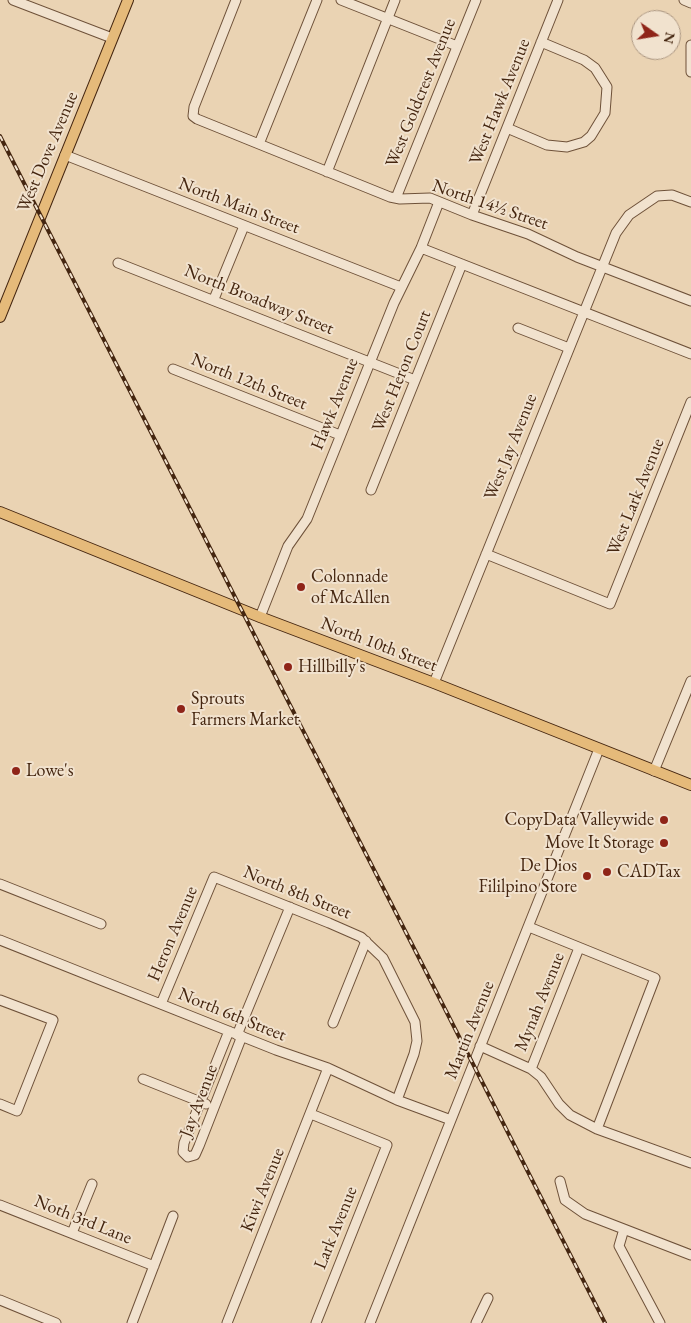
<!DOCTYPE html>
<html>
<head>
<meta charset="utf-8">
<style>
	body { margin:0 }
	#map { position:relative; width:691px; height:1323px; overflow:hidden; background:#ead3b3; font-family:"EB Garamond",serif }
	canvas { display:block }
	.north { position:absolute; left:631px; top:10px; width:50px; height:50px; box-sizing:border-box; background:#f1e2ce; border:1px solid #ac9782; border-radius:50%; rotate:103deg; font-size:14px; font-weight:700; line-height:20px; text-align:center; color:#452610 }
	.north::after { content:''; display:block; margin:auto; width:18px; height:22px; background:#8f2418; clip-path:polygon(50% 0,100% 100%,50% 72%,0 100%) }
</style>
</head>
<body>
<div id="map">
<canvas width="691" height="1323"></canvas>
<div class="north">N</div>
</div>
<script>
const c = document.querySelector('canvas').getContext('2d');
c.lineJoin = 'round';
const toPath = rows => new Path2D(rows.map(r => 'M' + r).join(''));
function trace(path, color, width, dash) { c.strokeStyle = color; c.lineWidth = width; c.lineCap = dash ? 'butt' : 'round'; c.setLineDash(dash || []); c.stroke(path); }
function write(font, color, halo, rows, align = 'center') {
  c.font = font + ' "EB Garamond",serif'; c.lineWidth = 4; c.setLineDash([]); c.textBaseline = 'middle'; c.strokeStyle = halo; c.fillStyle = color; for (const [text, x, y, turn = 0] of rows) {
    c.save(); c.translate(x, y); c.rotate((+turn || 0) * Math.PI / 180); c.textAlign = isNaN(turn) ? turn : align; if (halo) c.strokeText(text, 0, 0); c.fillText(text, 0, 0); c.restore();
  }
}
const minor = toPath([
	[13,0,112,38],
	[236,0,194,107,193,116,197,119,390,197,400,199,430,198,472,215,528,234,577,257,691,301],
	[341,0,457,46],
	[684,0,691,3],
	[691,45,691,72],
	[507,128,547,145,567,147,584,142,591,136,605,113,607,87,595,68,584,60,541,42],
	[259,144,317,0],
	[65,155,401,287],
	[327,172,395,0],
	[396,198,476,0],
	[472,215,558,0],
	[421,248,691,354],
	[118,263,415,380],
	[214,299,244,226],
	[518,328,569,348],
	[173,369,340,435],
	[371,490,462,264],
	[486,554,610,604,691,402],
	[260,617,288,546,307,519,394,303,421,248,439,202],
	[434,683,616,233,629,215,657,196,672,195,691,202],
	[654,771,691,681],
	[0,884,101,924],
	[529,927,655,978,597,1129],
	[0,940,276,1050,328,1068,397,1100,451,1120],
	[0,1000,53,1020,17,1111,0,1104],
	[161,1004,214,877,329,923,361,937,383,958,415,1022,417,1041,414,1054,397,1100],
	[333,1023,366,941],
	[229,1031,184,1143,183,1152,188,1157,195,1155,199,1146,242,1036],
	[237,1035,290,907],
	[480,1046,531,1069,541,1077,559,1104,570,1115,597,1129,691,1163],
	[531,1069,579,948],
	[143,1079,206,1104],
	[311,1114,387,1145,316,1323],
	[560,1181,565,1200,585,1214,691,1255],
	[0,1205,154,1266],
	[624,1229,619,1246,660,1323],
	[72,1233,92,1184],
	[0,1300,56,1323],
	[132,1323,173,1216],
	[227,1323,328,1068],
	[370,1323,599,749],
	[476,1323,488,1298]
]);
const major = toPath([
	[0,317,128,0],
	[0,512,260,617,434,683,691,785]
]);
const rail = toPath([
	[0,136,605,1323]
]);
const markers = [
	[301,587,5,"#8f2418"],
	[288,667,5,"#8f2418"],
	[181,709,5,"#8f2418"],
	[16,771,5,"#8f2418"],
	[664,820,5,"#8f2418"],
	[664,843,5,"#8f2418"],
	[607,872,5,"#8f2418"],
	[587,876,5,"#8f2418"]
];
const streetNames = [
	["West Goldcrest Avenue",421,93,-68],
	["West Hawk Avenue",500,102,-68],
	["West Dove Avenue",48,152,-67],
	["North 14½ Street",490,205,19],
	["North Main Street",239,206,21],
	["North Broadway Street",259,300,22],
	["West Heron Court",402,371,-68],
	["North 12th Street",249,382,22],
	["Hawk Avenue",335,404,-68],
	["West Jay Avenue",511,447,-68],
	["West Lark Avenue",636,497,-68],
	["North 10th Street",379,645,21],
	["North 8th Street",297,893,22],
	["Heron Avenue",173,934,-67],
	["Mynah Avenue",540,1002,-68],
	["North 6th Street",232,1015,22],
	["Martin Avenue",470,1030,-68],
	["Jay Avenue",199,1101,-69],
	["Kiwi Avenue",263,1190,-68],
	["Noth 3rd Lane",83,1220,22],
	["Lark Avenue",336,1228,-68]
];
const poiNames = [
	["Colonnade",311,577],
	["of McAllen",311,598],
	["Hillbilly's",298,667],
	["Sprouts",191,699],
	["Farmers Market",191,720],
	["Lowe's",26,771],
	["CopyData Valleywide",654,820,"right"],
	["Move It Storage",654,843,"right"],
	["De Dios",577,866,"right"],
	["Fililpino Store",577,887,"right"],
	["CADTax",617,872]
];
trace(minor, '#6e5139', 11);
trace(major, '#452610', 12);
trace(minor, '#f1e2ce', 9);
trace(major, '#e5ba7a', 10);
trace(rail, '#452610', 4);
trace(rail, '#f1e2ce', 2, [5.5]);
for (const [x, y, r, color] of markers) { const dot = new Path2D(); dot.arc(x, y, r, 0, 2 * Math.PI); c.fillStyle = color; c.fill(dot); trace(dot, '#f1e2ce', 2); }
write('18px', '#452610', '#f1e2ce', streetNames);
write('18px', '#452610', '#f1e2ce', poiNames, 'left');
</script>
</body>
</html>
